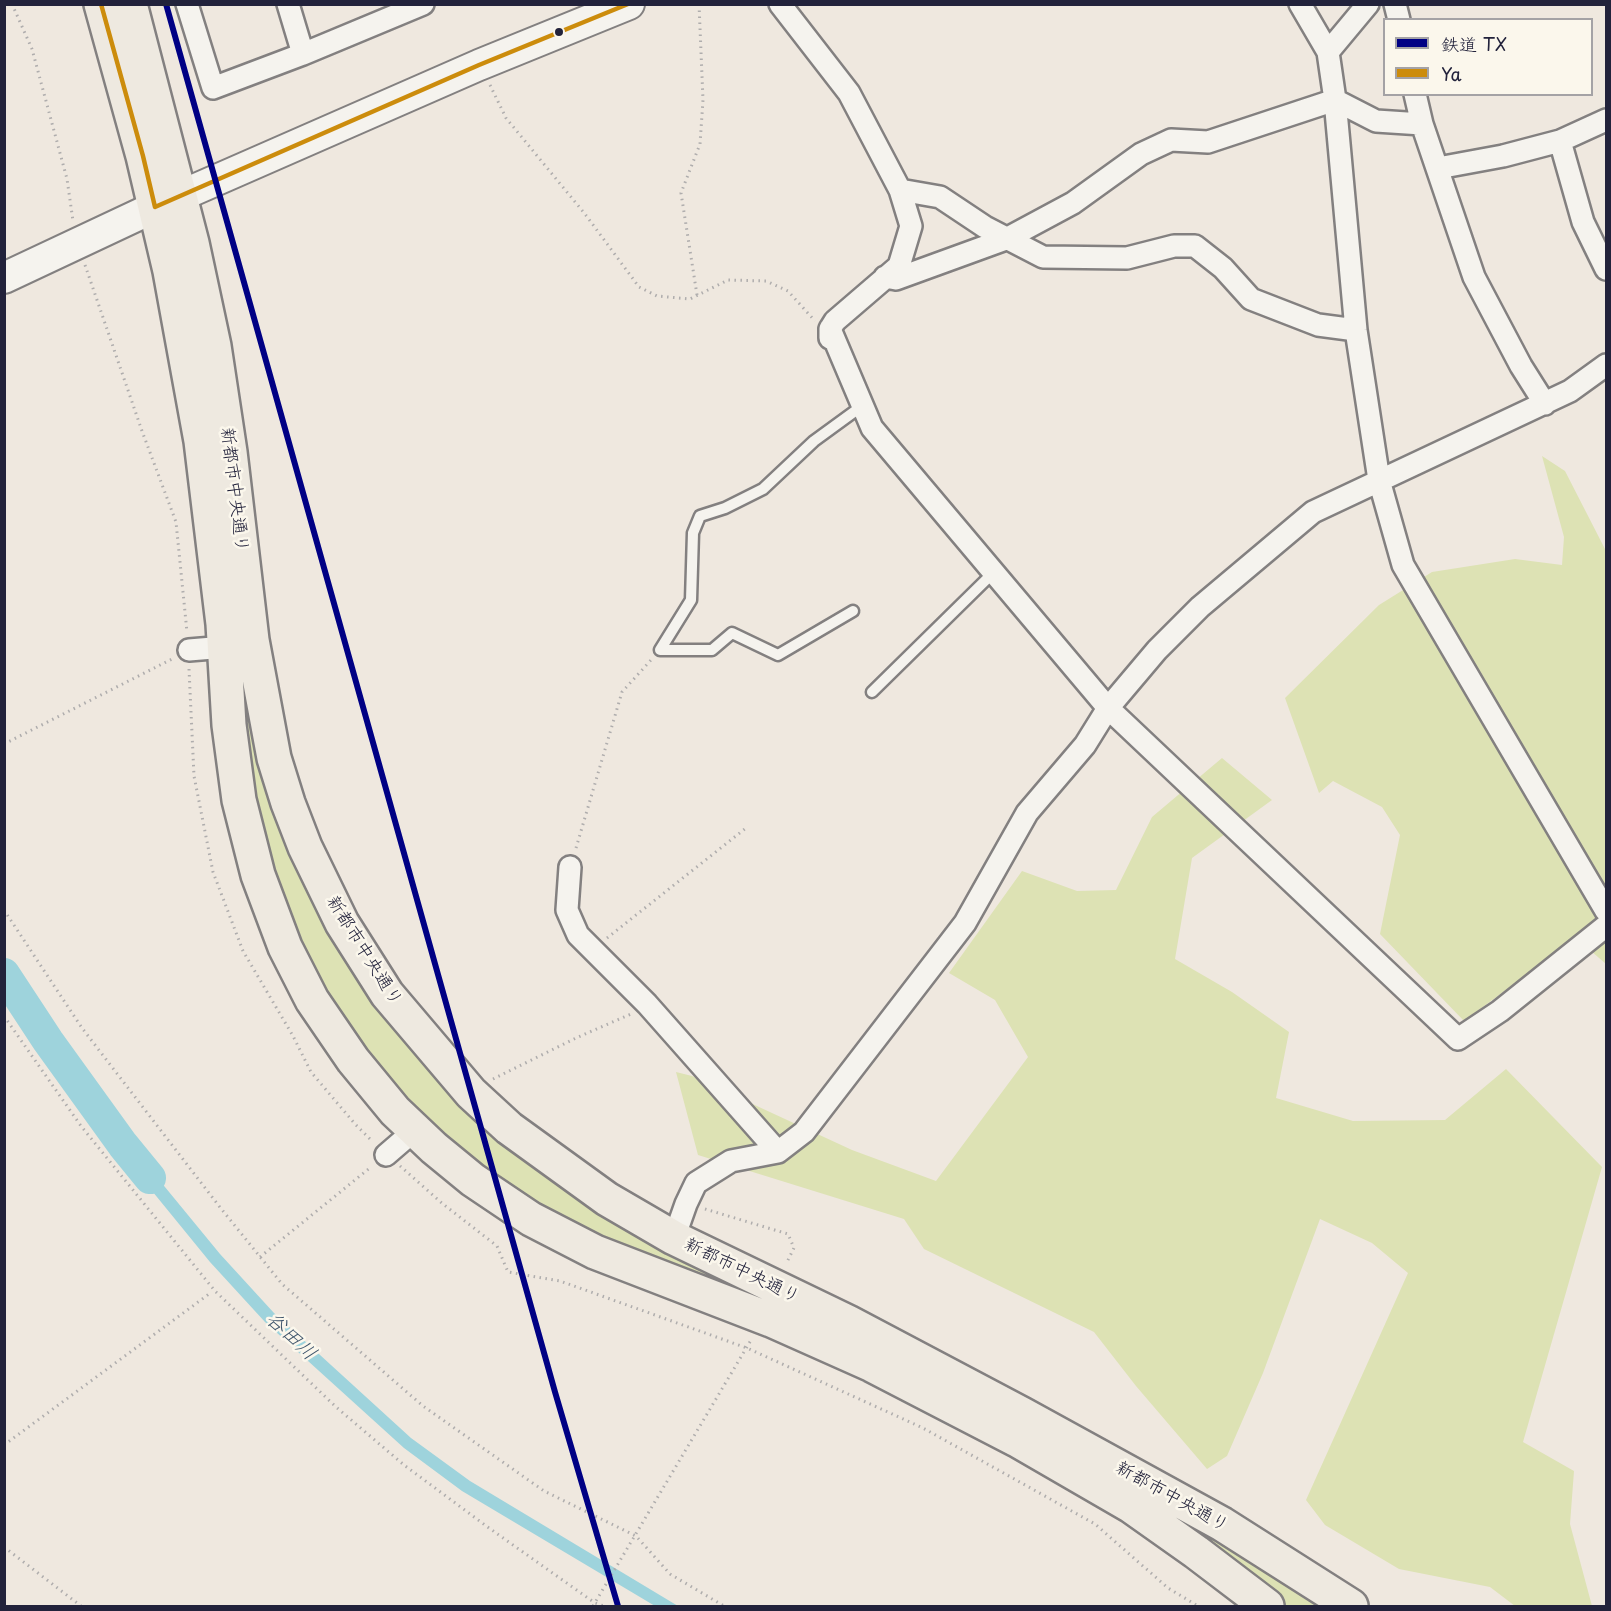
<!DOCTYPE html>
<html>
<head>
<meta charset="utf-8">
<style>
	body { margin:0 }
	#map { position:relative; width:1611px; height:1611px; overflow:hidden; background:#efe8df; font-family:"Playpen Sans","Klee One",sans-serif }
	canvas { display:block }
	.frame { position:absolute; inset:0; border:6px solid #22223b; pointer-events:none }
	.legend { position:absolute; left:1383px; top:18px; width:210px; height:78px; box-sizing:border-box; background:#fbf7ec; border:2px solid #a4a2a5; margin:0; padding:8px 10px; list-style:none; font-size:18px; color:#22223b }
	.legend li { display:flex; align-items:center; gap:12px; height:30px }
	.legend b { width:30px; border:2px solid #a4a2a5 }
</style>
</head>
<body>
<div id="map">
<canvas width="1611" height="1611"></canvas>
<div class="frame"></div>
<ul class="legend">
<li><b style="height:8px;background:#000084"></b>鉄道 TX</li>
<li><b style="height:8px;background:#cc8c0c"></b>Ya</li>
</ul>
</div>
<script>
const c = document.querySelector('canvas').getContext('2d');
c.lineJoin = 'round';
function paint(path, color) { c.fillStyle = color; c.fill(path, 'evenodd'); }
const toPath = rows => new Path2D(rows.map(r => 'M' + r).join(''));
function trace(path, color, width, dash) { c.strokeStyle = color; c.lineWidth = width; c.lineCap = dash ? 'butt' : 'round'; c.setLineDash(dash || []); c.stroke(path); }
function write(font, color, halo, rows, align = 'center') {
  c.font = font + ' "Playpen Sans","Klee One",sans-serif'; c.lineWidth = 5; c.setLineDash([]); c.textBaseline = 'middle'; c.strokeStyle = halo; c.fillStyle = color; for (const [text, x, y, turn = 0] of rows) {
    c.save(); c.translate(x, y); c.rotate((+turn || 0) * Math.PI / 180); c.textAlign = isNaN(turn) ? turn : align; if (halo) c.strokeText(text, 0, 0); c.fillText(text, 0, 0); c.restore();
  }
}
const green = toPath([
	[188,258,272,785,451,1089,968,1396,1333,1606,1287,1606,1203,1542,599,1241,487,1177,391,1090,310,973,260,851],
	[1542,456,1565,471,1606,551,1606,964,1576,938,1464,1021,1380,934,1400,835,1382,807,1333,781,1319,793,1285,698,1379,605,1432,572,1515,559,1562,565,1564,537],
	[1222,758,1272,800,1192,858,1175,959,1232,992,1289,1032,1276,1098,1353,1121,1445,1120,1506,1069,1602,1167,1523,1442,1574,1471,1570,1524,1592,1606,1515,1606,1490,1587,1399,1569,1325,1525,1306,1500,1408,1273,1372,1243,1320,1219,1263,1373,1227,1456,1207,1469,1136,1386,1094,1332,924,1249,904,1219,698,1155,676,1072,692,1076,852,1150,936,1181,1028,1057,995,1000,949,973,1022,871,1077,891,1116,890,1152,817]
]);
const water = toPath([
	[128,1142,220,1254,274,1313,411,1438,470,1481,678,1606,655,1606,462,1491,404,1448,265,1322,210,1262,117,1148]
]);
const river = toPath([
	[4,974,48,1041,123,1145,150,1178]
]);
const path = toPath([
	[12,4,32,49,67,179,73,221],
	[490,85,506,118,585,214,639,287,657,296,690,299,728,280,766,281,788,291,815,321],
	[85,265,142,431,176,522,187,632],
	[697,295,681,193,700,144,703,100,699,4],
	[189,669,194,776,213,872,243,951,293,1036,311,1072,355,1124,373,1142],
	[4,744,174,658],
	[576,848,622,692,651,660],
	[4,910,82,1028,219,1206,282,1284,423,1406,544,1491,636,1536,670,1574,724,1606],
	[607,938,746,828],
	[4,1016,81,1126,215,1291,336,1407,404,1465,489,1528,595,1603,604,1606],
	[493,1079,576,1038,631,1014],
	[400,1166,443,1204,497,1246,508,1272,560,1281,747,1348,923,1428,1095,1524,1168,1588,1198,1606],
	[705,1209,788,1234,794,1248,786,1264],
	[260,1257,371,1167],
	[4,1445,209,1294],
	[4,1547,81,1606],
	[593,1606,751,1340]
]);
const lane = toPath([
	[853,611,778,655,732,633,712,650,660,650,691,600,693,533,700,516,725,508,763,489,814,441,862,406],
	[872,692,993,573]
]);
const street = toPath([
	[187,4,213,88,303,54,288,4],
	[780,4,849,93,900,190,911,226,899,266,835,321,830,329,830,338],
	[1300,4,1328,52,1335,100,1356,330,1379,480,1403,565,1606,911],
	[1395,4,1399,20],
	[1328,52,1368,4],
	[303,54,423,4],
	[1415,94,1422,124,1474,277,1521,366,1545,404],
	[1560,141,1583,222,1606,269],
	[1438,168,1503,156,1560,141,1606,120],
	[900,190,940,197,985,227,1043,257,1127,258,1174,246,1195,246,1223,268,1251,299,1318,325,1356,330],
	[885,277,896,279,1006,239,1073,203,1141,154,1171,140,1208,142,1335,100,1376,121,1422,124],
	[830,329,872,428,1108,708,1458,1039,1500,1011,1606,926],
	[189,650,225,647],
	[570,867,567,910,578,935,647,1004,778,1152],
	[386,1155,415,1130],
	[674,1238,686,1204,696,1183,731,1161,778,1152,804,1132,965,923,1027,813,1085,745,1108,708,1157,650,1200,607,1313,512,1570,391,1606,365]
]);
const secondary = toPath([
	[4,278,155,207,479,65,629,4]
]);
const primary = toPath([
	[101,4,143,156,170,271,201,441,223,624,229,725,239,800,258,875,285,947,312,1000,353,1060,395,1111,434,1148,473,1180,531,1219,595,1252,771,1320,872,1365,1017,1440,1131,1506,1196,1552,1267,1606],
	[130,4,192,243,214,346,230,452,252,640,274,758,288,803,305,847,342,923,387,994,471,1093,509,1128,607,1199,674,1238,848,1322,1022,1414,1222,1524,1351,1606]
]);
const bus1 = toPath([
	[101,4,143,156,155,207,479,65,628,4]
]);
const rail1 = toPath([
	[166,4,555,1392,618,1606]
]);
const markers = [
	[559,32,5,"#22223b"]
];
const streetNames = [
	["新都市中央通り",234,490,83],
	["新都市中央通り",364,951,58],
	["新都市中央通り",742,1271,26],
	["新都市中央通り",1172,1497,29]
];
const waterNames = [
	["谷田川",291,1337,43]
];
paint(green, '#dde2b4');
paint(water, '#9ed3dc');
trace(river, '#9ed3dc', 32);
trace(lane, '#838080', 15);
trace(street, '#838080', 26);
trace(secondary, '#838080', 34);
trace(primary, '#838080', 38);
trace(path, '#afadad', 3, [1.5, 4.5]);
trace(lane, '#f5f3ee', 10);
trace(street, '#f5f3ee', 21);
trace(secondary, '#f5f3ee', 30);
trace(primary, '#eee9e0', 33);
trace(bus1, '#cc8c0c', 4.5);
trace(rail1, '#000084', 6);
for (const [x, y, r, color] of markers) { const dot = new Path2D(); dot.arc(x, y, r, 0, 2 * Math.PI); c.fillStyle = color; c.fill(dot); trace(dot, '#fbf7ec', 2); }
write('18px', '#22223b', '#fbf7ec', streetNames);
write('italic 20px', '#3d546b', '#fbf7ec', waterNames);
</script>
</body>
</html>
